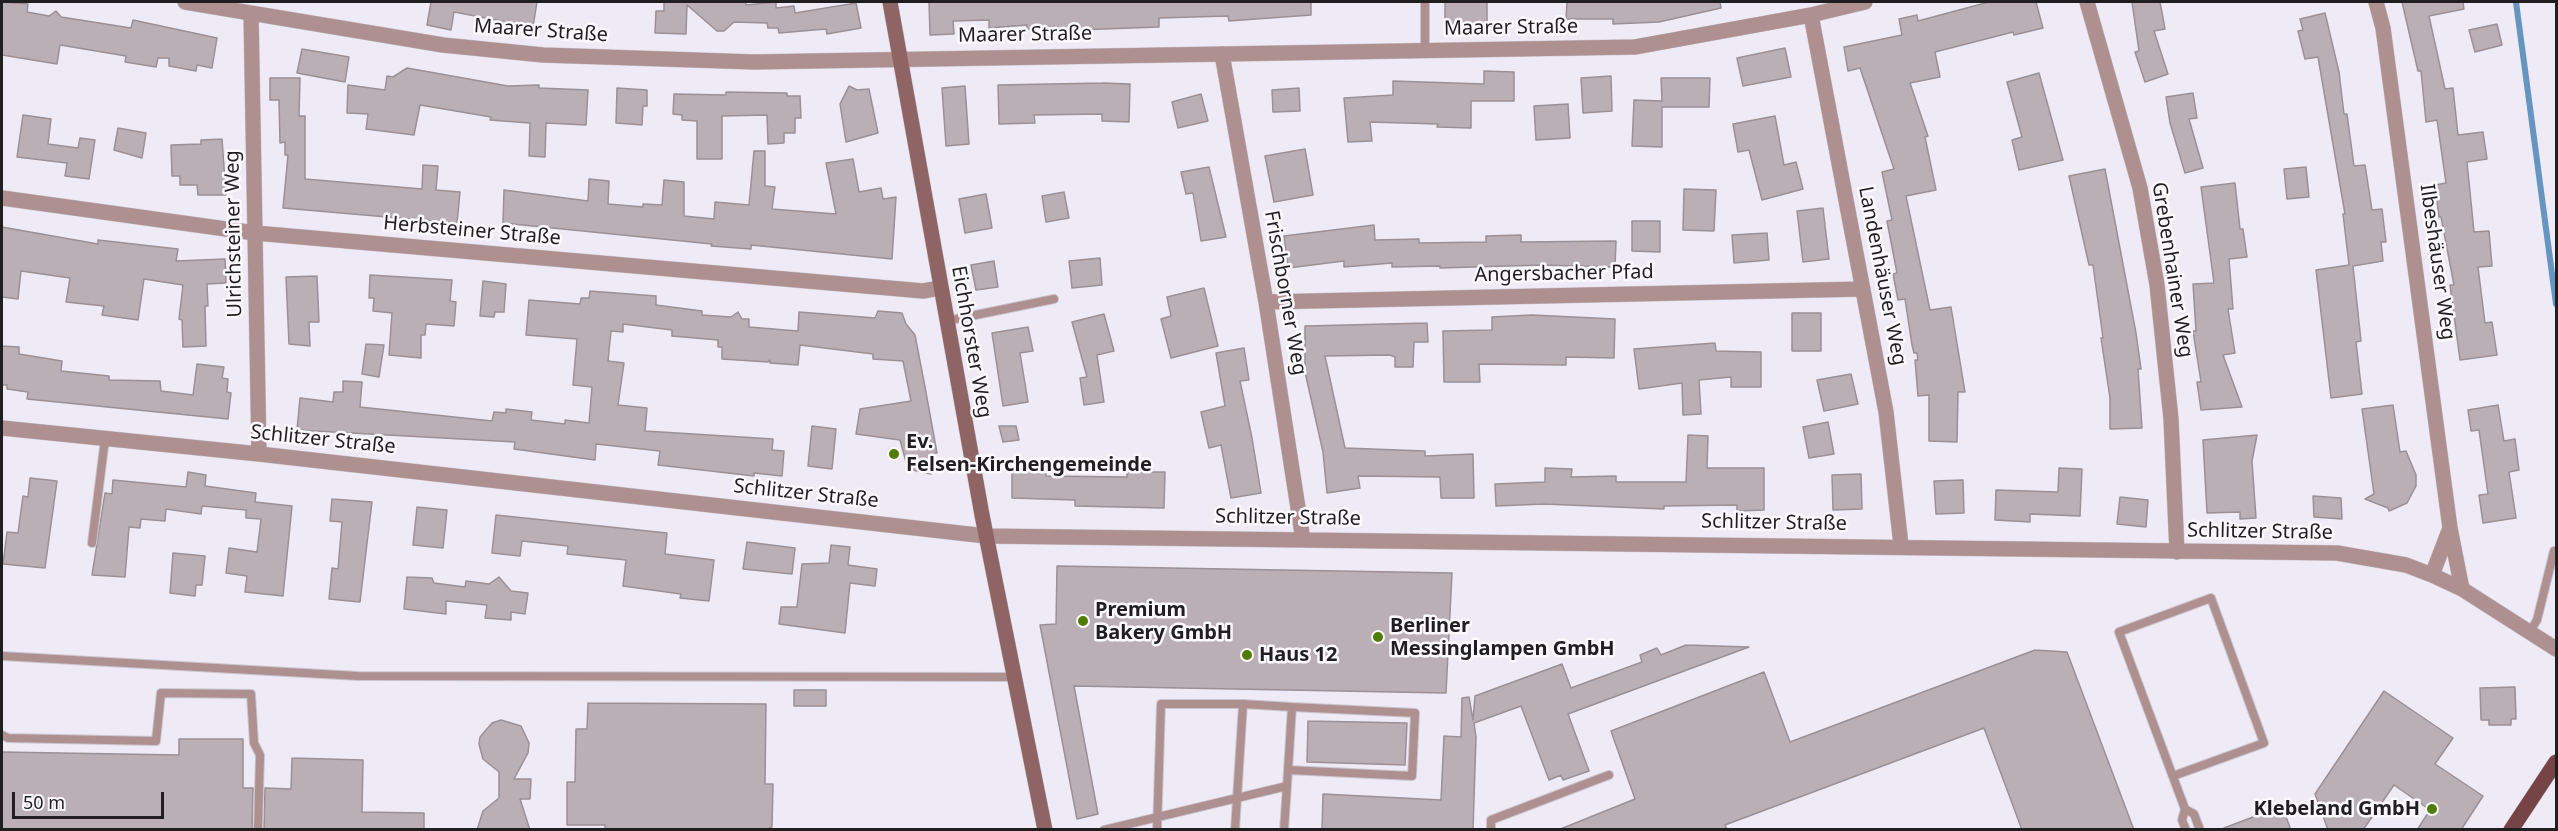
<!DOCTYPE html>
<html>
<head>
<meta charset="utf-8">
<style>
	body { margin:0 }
	#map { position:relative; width:2558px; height:831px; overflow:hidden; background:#efebf6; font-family:"Noto Sans",sans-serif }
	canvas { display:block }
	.frame { position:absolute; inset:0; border:3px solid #1f1e21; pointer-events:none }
	.scale { position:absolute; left:12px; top:792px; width:152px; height:27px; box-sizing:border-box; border:3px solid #1f1e21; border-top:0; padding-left:8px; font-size:18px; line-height:21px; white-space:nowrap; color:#1f1e21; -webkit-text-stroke:4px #fbf9fe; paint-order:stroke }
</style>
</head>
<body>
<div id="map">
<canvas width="2558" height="831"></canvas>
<div class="frame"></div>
<div class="scale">50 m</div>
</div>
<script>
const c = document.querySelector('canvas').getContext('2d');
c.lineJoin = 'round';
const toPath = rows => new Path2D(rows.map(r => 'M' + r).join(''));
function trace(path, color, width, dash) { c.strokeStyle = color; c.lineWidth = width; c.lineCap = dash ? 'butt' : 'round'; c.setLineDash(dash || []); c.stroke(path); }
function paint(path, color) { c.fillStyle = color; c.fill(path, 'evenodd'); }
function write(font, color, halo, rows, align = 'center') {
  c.font = font + ' "Noto Sans",sans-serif'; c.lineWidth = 5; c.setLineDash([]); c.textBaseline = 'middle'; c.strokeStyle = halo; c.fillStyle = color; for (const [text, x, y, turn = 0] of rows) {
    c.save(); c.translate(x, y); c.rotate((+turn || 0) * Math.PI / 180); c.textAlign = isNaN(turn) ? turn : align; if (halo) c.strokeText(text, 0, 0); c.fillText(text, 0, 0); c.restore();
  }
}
const stream = toPath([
	[2516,2,2556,304]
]);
const building = toPath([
	[2,2,28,4,27,12,49,16,56,11,61,17,131,28,133,20,217,38,212,68,197,65,196,71,169,66,169,58,158,58,156,67,125,62,126,56,60,45,57,64,2,55,2,2],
	[431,2,537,2,533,27,454,12,451,30,427,25,431,2],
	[664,2,746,2,746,5,776,2,776,8,794,6,795,13,856,3,861,28,827,34,826,29,779,33,778,28,768,28,767,23,734,22,724,31,717,31,687,5,686,34,655,33,656,11,664,11,664,2],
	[929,2,1311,2,1311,15,1229,21,1228,16,1159,18,1159,27,1076,30,1027,29,1027,25,989,28,989,20,953,21,954,34,930,35,929,2],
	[1445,2,1487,2,1487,25,1445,24,1445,2],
	[1567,2,1720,2,1721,8,1659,22,1613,24,1613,19,1566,19,1567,2],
	[1989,2,2036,2,2043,28,2014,35,2013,32,1935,52,1940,77,1910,83,1928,136,1925,137,1936,190,1906,196,1930,310,1951,307,1965,392,1958,392,1957,442,1929,441,1929,395,1918,396,1915,360,1918,360,1917,353,1914,353,1912,345,1905,299,1898,300,1893,274,1897,273,1887,221,1892,220,1882,172,1894,169,1860,68,1848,71,1844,47,1902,35,1899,19,1917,15,1918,21,1989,2],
	[2132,2,2160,2,2165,29,2154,31,2168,74,2145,82,2135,52,2139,51,2132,2],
	[2402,2,2463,2,2464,9,2429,16,2445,89,2453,88,2458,135,2483,132,2487,159,2467,162,2474,232,2489,231,2492,266,2478,267,2485,323,2492,322,2497,355,2460,360,2450,285,2454,285,2441,217,2439,217,2435,185,2446,183,2437,120,2426,122,2421,71,2418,71,2402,2],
	[2325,13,2339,72,2344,114,2347,114,2354,166,2365,165,2372,210,2382,209,2386,242,2381,242,2383,261,2353,266,2361,341,2356,342,2362,394,2331,398,2316,270,2349,265,2343,214,2345,214,2318,57,2305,59,2298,31,2303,30,2300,19,2325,13],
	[2497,24,2502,45,2475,52,2469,30,2497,24],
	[1785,48,1791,77,1743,86,1737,58,1785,48],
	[302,49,349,57,345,82,297,73,302,49],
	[407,68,508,86,539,85,539,88,588,90,586,125,546,123,545,157,529,156,530,123,490,120,491,117,420,105,414,135,366,129,368,114,347,113,348,85,385,90,387,76,393,77,407,68],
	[1484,71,1514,72,1514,101,1471,101,1471,128,1437,127,1438,124,1370,122,1372,141,1348,142,1344,98,1393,95,1393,81,1484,84,1484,71],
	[2039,73,2063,160,2019,170,2012,140,2022,137,2007,82,2039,73],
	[1611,76,1612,111,1583,113,1581,78,1611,76],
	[270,78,300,78,299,116,305,116,305,179,422,189,423,165,438,166,436,190,460,192,457,223,283,208,288,155,285,155,285,142,280,143,279,100,270,100,270,78],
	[1661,78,1710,78,1709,107,1662,107,1662,147,1632,146,1634,100,1662,101,1661,78],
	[1103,83,1130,84,1129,122,1102,121,1102,114,1034,115,1035,123,999,124,998,85,1103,83],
	[849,86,857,90,869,89,878,133,846,142,840,104,849,86],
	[965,86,969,144,946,146,942,88,965,86],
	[617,88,647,90,647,106,643,106,642,125,616,123,617,88],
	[1299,88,1300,111,1273,112,1272,90,1299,88],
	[726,92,787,93,787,96,800,96,801,118,795,118,795,133,784,133,784,143,768,144,767,115,722,116,722,159,697,159,697,121,682,120,682,115,673,114,674,94,726,95,726,92],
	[2193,93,2197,118,2189,119,2203,168,2185,173,2170,123,2166,97,2193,93],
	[1201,94,1208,121,1178,128,1172,102,1201,94],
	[1568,104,1570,138,1536,140,1534,106,1568,104],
	[23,115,51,119,48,144,78,148,80,138,95,140,89,179,65,176,67,163,17,157,23,115],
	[1775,116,1784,165,1796,162,1803,189,1762,200,1749,150,1738,152,1733,124,1775,116],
	[118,128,146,133,142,158,114,150,118,128],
	[222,139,226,195,198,195,197,185,180,185,180,176,172,176,171,145,201,144,201,140,222,139],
	[1305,149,1313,195,1274,202,1265,156,1305,149],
	[754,151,765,151,765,186,775,187,772,209,836,214,826,163,853,159,859,192,881,188,883,199,896,197,892,259,751,245,751,249,711,246,712,244,503,223,504,190,588,201,589,179,609,181,608,204,643,207,643,204,662,205,664,180,684,182,684,216,714,219,715,202,749,205,754,151],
	[1209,167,1226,237,1201,241,1193,193,1186,194,1181,172,1209,167],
	[2306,167,2309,197,2287,199,2284,169,2306,167],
	[2105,169,2136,333,2141,369,2138,369,2142,428,2110,429,2110,398,2101,338,2103,338,2093,265,2089,265,2069,176,2105,169],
	[2235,183,2240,229,2243,229,2247,257,2229,259,2233,309,2228,309,2235,353,2223,355,2242,407,2201,410,2197,382,2201,382,2193,331,2196,331,2193,284,2214,283,2201,187,2235,183],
	[1684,189,1716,190,1714,231,1683,230,1684,189],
	[1064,192,1069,218,1046,222,1042,196,1064,192],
	[986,194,992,228,965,233,959,199,986,194],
	[1823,208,1829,259,1803,262,1797,211,1823,208],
	[1632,221,1660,221,1660,252,1632,251,1632,221],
	[1374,225,1375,240,1419,239,1419,243,1486,242,1486,236,1521,235,1521,242,1616,241,1615,267,1541,265,1440,268,1440,266,1392,267,1392,263,1344,267,1344,261,1288,268,1284,236,1374,225],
	[2,227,98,244,98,240,178,249,176,261,225,259,226,283,207,284,208,306,205,306,206,346,183,347,182,320,179,319,183,285,144,279,138,320,102,315,104,306,66,302,70,278,21,271,18,299,2,297,2,227],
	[1767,233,1769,260,1734,263,1732,235,1767,233],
	[1100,258,1102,285,1072,288,1069,261,1100,258],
	[994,261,998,287,976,290,971,265,994,261],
	[370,275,452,280,450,301,456,302,454,326,426,324,425,335,421,335,421,358,389,355,392,313,373,311,374,298,369,298,370,275],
	[317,276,319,322,309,322,310,346,289,344,286,277,317,276],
	[483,281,506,284,504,312,495,312,494,317,480,316,483,281],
	[1204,288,1218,346,1171,358,1161,319,1171,316,1167,297,1204,288],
	[590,291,656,296,656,305,702,311,702,315,731,317,738,312,742,319,749,319,749,327,798,331,799,312,875,318,878,311,902,313,906,324,915,335,925,387,937,453,930,454,931,474,908,469,900,440,856,434,860,409,911,401,903,361,873,359,873,354,800,345,798,365,770,363,770,360,768,362,722,359,722,347,718,347,718,340,672,336,672,330,623,324,623,332,611,331,608,361,624,363,618,405,647,408,645,431,773,439,772,450,784,451,782,476,754,473,754,476,658,465,660,451,596,444,595,460,514,449,515,442,297,430,300,398,333,402,334,392,343,392,343,381,362,382,360,407,492,421,494,412,506,413,506,409,532,412,531,420,565,424,565,420,589,423,592,387,573,385,577,339,526,335,529,300,580,304,581,298,589,298,590,291],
	[1792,313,1821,313,1821,351,1792,351,1792,313],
	[1104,314,1114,351,1097,355,1104,402,1084,405,1080,378,1087,377,1072,322,1104,314],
	[1532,315,1615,319,1614,358,1566,357,1566,365,1479,364,1480,382,1444,382,1443,331,1492,330,1492,317,1532,315],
	[1427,323,1428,342,1414,342,1413,367,1395,367,1395,357,1390,355,1325,356,1345,448,1425,451,1425,456,1473,454,1474,498,1441,498,1440,477,1358,476,1360,488,1327,493,1323,452,1305,372,1305,326,1427,323],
	[1028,327,1033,351,1020,353,1028,402,1003,406,992,333,1028,327],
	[1715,343,1716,351,1761,352,1761,387,1731,387,1731,377,1699,380,1701,414,1683,415,1682,383,1639,389,1634,349,1715,343],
	[366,344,384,345,379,377,362,374,366,344],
	[2,346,19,347,19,354,62,361,61,371,109,376,109,380,160,381,161,391,193,395,197,364,224,367,222,378,228,379,227,392,231,393,228,419,27,399,28,392,7,389,7,385,2,385,2,346],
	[1244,348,1249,380,1240,381,1252,438,1261,493,1231,498,1221,445,1209,448,1201,412,1225,406,1216,353,1244,348],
	[1851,374,1858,404,1824,411,1817,380,1851,374],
	[2393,405,2400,452,2406,451,2416,475,2416,486,2407,503,2389,511,2388,508,2365,499,2374,494,2362,409,2393,405],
	[2498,405,2504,441,2515,439,2519,470,2509,472,2516,518,2483,523,2479,495,2488,494,2479,430,2471,431,2468,410,2498,405],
	[1828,422,1834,454,1809,458,1803,427,1828,422],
	[812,426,836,429,832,469,808,466,812,426],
	[999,426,1016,426,1019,440,1003,442,999,426],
	[1688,435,1708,436,1707,468,1764,468,1764,510,1737,511,1737,505,1664,506,1664,509,1544,504,1496,506,1495,484,1545,482,1545,468,1572,469,1571,477,1616,476,1616,482,1686,482,1688,435],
	[2257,435,2252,461,2256,518,2240,519,2240,512,2207,513,2203,440,2257,435],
	[1012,467,1046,468,1046,476,1127,477,1127,472,1165,472,1164,508,1075,506,1075,500,1012,498,1012,467],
	[2059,468,2082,469,2080,516,2030,514,2030,522,1995,520,1996,490,2058,492,2059,468],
	[188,472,206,475,205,486,256,493,255,502,292,506,283,596,245,592,247,576,226,573,229,548,257,552,261,519,246,518,246,510,202,506,201,514,166,509,165,521,141,519,140,528,129,527,125,577,92,575,105,493,112,494,113,480,186,487,188,472],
	[1861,474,1862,509,1833,510,1832,475,1861,474],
	[30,478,57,481,45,568,3,564,7,532,18,533,23,496,28,497,30,478],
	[1963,480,1964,513,1936,514,1934,481,1963,480],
	[2313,496,2341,498,2342,519,2314,517,2313,496],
	[2120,497,2148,500,2146,527,2117,524,2120,497],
	[332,499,372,502,360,602,329,599,332,568,338,569,342,522,330,521,332,499],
	[417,507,447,510,443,548,413,545,417,507],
	[496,515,667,533,665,554,714,560,709,601,680,598,681,594,623,586,626,560,567,554,568,546,522,541,520,556,492,553,496,515],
	[747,542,795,548,792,574,743,569,747,542],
	[831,545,850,547,848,565,877,569,875,586,850,583,845,633,779,624,781,607,797,607,802,564,829,563,831,545],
	[173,553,205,556,202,585,196,585,195,596,170,593,173,553],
	[1057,566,1452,573,1446,693,1074,686,1098,814,1077,819,1040,625,1056,624,1057,566],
	[407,577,432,578,434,583,465,587,466,581,489,584,499,577,511,591,528,593,525,614,511,612,511,620,485,618,487,605,446,601,446,614,404,609,407,577],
	[1686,645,1749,647,1568,714,1589,771,1563,780,1561,775,1549,780,1521,706,1474,723,1476,737,1473,830,1322,830,1323,794,1441,800,1444,736,1461,737,1462,698,1469,697,1473,720,1475,696,1562,664,1571,688,1642,662,1640,655,1657,648,1661,655,1686,645],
	[2035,650,2067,652,2134,830,2022,830,1984,728,1725,825,1727,830,1558,830,1635,799,1611,731,1764,672,1790,742,2035,650],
	[2515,687,2516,719,2511,719,2511,725,2489,725,2489,720,2481,720,2480,688,2515,687],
	[794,690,826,690,826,706,794,706,794,690],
	[2384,691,2453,738,2435,764,2483,796,2461,830,2417,830,2430,810,2394,785,2363,830,2328,830,2315,794,2384,691],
	[588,703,766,704,765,784,773,784,772,827,765,830,605,830,605,825,567,825,567,782,575,782,576,729,587,729,588,703],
	[501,720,521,726,529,743,528,753,514,779,531,779,530,799,520,799,530,830,477,830,483,811,499,798,499,772,483,759,479,744,480,737,492,723,501,720],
	[1308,721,1407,723,1405,765,1307,762,1308,721],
	[179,739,243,739,243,788,253,788,252,830,2,830,2,752,179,755,179,739],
	[292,758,363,760,362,812,424,813,424,830,264,830,265,788,291,789,292,758],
	[2282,806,2291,830,2225,830,2224,828,2282,806]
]);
const lane = toPath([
	[1425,51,1425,2],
	[946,321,1054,299],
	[92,543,105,439],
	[2529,633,2537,620,2554,551],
	[2,656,358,676,1013,677],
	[1243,704,1292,707,1287,786],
	[2,735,8,738,156,741,161,693,251,694,254,743,260,755,258,830],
	[1288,770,1412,776,1415,713,1292,707],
	[2173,776,2264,743,2211,598,2119,632,2185,809,2182,820,2186,830],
	[2185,809,2194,814,2200,830],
	[1104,830,1287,786,1284,830],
	[1157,830,1161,704,1243,704,1235,830],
	[1491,830,1491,820,1609,775]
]);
const street = toPath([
	[185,2,443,45,543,55,754,62,1635,47,1811,15,1865,2],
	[2087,2,2140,188,2157,285,2171,419,2177,552],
	[2376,2,2383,28,2450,528,2462,589],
	[251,13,259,454],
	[1811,15,1886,412,1901,545],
	[1222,54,1266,302,1303,540],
	[2,198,255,233,923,291,940,288],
	[1266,302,1863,289],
	[2,428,259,454,986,536,2337,553,2406,565,2432,575,2462,589,2556,649],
	[2432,575,2450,528]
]);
const secondary = toPath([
	[890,2,982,515,1045,830]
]);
const primary = toPath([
	[2511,830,2556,762]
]);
const markers = [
	[894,454,6,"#507c00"],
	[1083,621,6,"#507c00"],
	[1378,637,6,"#507c00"],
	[1247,655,6,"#507c00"],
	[2432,809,6,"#507c00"]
];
const streetNames = [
	["Maarer Straße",1511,28,-1],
	["Maarer Straße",541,31,4],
	["Maarer Straße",1025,35,-1],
	["Herbsteiner Straße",472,231,5],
	["Ulrichsteiner Weg",234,234,-91],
	["Ilbeshäuser Weg",2437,262,82],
	["Grebenhainer Weg",2172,270,81],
	["Angersbacher Pfad",1564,274,-1],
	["Landenhäuser Weg",1882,276,79],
	["Frischborner Weg",1285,293,80],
	["Eichhorster Weg",971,342,80],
	["Schlitzer Straße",323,440,6],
	["Schlitzer Straße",806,494,6],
	["Schlitzer Straße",1288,518,1],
	["Schlitzer Straße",1774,523,1],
	["Schlitzer Straße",2260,532,1]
];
const poiNames = [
	["Ev.",906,442],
	["Felsen-Kirchengemeinde",906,465],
	["Premium",1095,610],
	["Bakery GmbH",1095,633],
	["Berliner",1390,626],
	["Messinglampen GmbH",1390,649],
	["Haus 12",1259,655],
	["Klebeland GmbH",2420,809,"right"]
];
trace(stream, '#6795c1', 6);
paint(building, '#baafb5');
trace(building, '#9a9095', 1.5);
trace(lane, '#cac6d0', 10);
trace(street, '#cac6d0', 16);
trace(secondary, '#cac6d0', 16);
trace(primary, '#cac6d0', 16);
trace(lane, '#af9090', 8);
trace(street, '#af9090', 15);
trace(secondary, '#8f6465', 15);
trace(primary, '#774446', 15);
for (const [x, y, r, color] of markers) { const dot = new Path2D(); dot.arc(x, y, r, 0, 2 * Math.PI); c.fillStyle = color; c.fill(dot); trace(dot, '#fbf9fe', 2); }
write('20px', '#1f1e21', '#fbf9fe', streetNames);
write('bold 20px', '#1f1e21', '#fbf9fe', poiNames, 'left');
</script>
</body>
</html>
